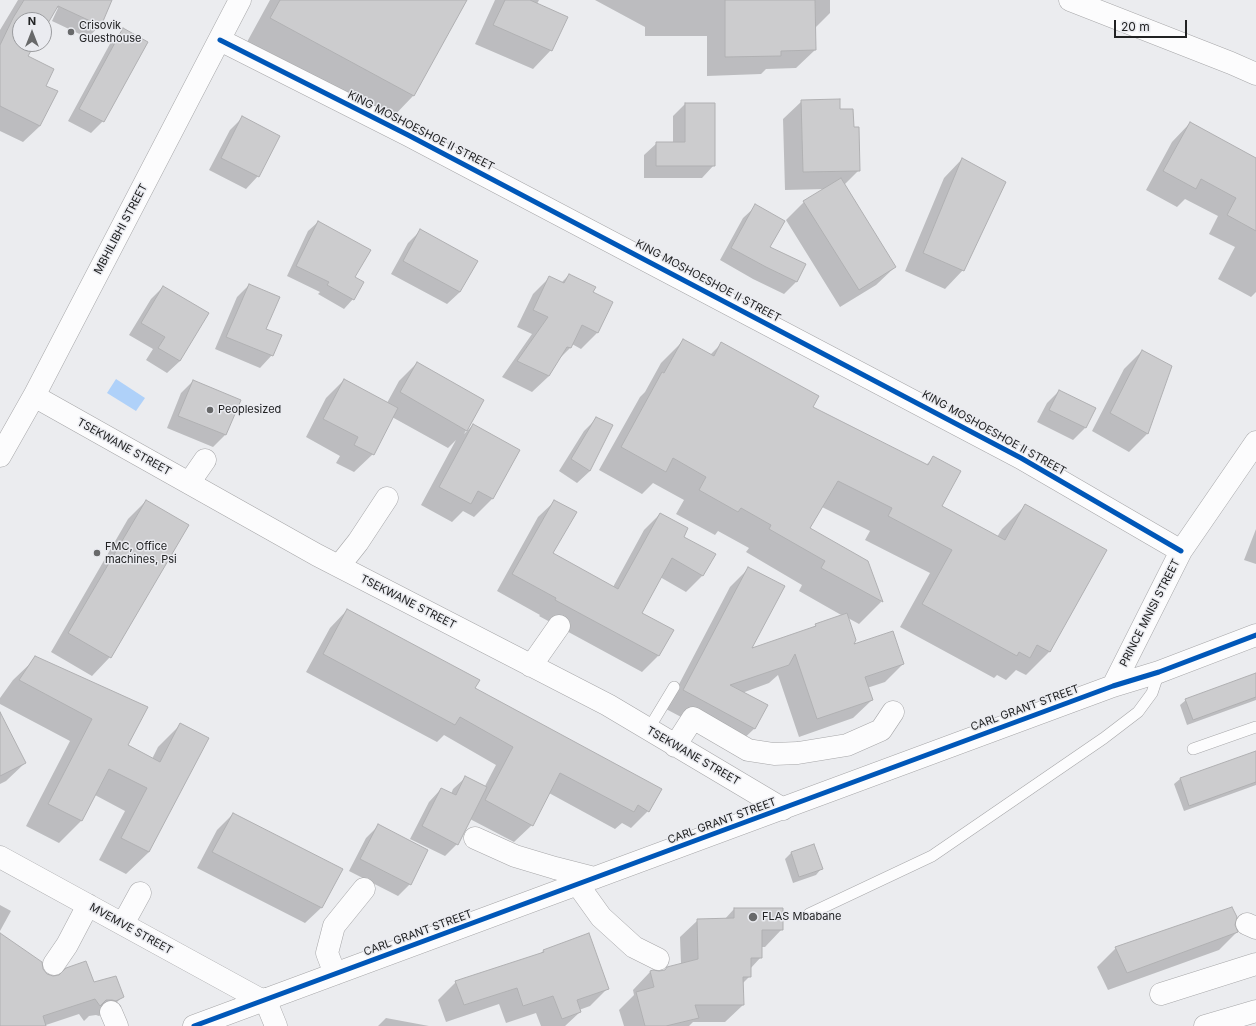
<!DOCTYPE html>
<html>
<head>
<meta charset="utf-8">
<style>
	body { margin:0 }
	#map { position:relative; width:1256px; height:1026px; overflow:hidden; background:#ebecef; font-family:Inter,sans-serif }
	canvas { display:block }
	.north { position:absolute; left:12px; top:12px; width:40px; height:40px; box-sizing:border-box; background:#eaebf0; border:1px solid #9a9b9e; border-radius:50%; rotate:0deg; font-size:11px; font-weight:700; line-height:16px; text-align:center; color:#212223 }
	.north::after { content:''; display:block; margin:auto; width:14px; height:18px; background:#68696a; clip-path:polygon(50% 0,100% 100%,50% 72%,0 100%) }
	.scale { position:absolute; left:1114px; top:20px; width:73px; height:18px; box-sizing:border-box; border:2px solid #212223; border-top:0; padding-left:5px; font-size:12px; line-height:14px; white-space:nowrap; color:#212223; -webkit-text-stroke:3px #eaebf0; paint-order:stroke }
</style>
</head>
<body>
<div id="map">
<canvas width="1256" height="1026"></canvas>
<div class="north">N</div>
<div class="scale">20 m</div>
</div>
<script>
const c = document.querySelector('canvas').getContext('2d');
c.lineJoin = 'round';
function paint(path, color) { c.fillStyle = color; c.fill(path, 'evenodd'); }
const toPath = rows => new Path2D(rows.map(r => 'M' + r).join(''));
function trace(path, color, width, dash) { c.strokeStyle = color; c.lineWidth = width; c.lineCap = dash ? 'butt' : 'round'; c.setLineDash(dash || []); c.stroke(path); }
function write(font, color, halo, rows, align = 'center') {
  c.font = font + ' Inter,sans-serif'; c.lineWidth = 3; c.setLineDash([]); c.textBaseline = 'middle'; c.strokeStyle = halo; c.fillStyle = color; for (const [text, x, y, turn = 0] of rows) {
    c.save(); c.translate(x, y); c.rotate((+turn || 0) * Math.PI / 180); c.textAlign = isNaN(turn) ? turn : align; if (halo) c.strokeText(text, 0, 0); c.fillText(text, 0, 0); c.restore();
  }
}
const water = toPath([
	[116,379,145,398,136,411,107,393]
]);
const shadow = toPath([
	[18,0,111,0,100,25,88,38,52,21,58,8,56,7,44,28,44,20,20,20,20,44,34,44,27,57,45,86,40,126,23,142,0,131,0,30],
	[270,0,466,0,413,96,390,120,247,42],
	[495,0,539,0,537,4,551,50,533,69,475,44],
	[595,0,830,0,830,13,814,29,815,50,796,68,766,69,761,74,707,76,707,36,645,36,645,27],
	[123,30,103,121,91,133,68,121,111,42],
	[802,101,853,129,859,170,844,185,895,267,876,285,840,307,786,220,804,202,825,189,785,190,783,119],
	[685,104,714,165,702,178,644,178,644,155,657,143,673,143,673,116],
	[242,118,258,176,246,189,209,170,230,130],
	[1190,123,1256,159,1256,292,1251,297,1218,279,1235,247,1209,234,1218,216,1185,199,1177,207,1146,190,1172,142],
	[962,159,963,270,945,289,905,271,944,178],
	[756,206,769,247,805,264,796,282,784,294,753,279,720,260,743,218],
	[318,222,354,277,353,299,344,309,318,294,320,292,287,276,308,231],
	[420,231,460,292,447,304,391,274,408,243],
	[569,275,592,293,598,332,581,349,572,344,570,348,558,360,549,376,532,392,502,377,532,334,517,327,533,294,550,277,561,283],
	[249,285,265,329,272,355,260,368,215,349,237,297],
	[163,287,180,361,167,373,146,360,153,349,129,335,151,299],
	[684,340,710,355,721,344,811,407,926,465,933,458,941,507,997,537,1002,529,1025,506,1106,550,1049,652,1026,675,1016,670,1006,680,997,675,994,678,900,627,930,573,865,540,870,531,822,507,809,529,867,561,881,602,859,624,848,618,852,646,903,664,885,682,867,688,872,700,853,718,799,737,778,675,769,683,742,693,755,728,736,746,666,709,730,587,749,568,750,650,812,628,816,625,843,616,799,591,802,585,746,552,749,548,718,531,715,535,676,514,684,500,653,483,642,494,599,470,640,397,645,392,661,363],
	[1142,351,1170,367,1147,434,1129,452,1092,431,1124,369],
	[417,363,483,400,464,434,473,425,518,450,492,499,474,517,463,511,452,522,421,505,456,440,448,448,392,417,373,454,354,472,336,463,340,456,306,437,326,398,344,380,387,403,399,381],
	[193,381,226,434,213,447,167,428,181,393],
	[1059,391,1085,428,1073,440,1037,422,1047,403],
	[596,419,590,471,577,483,559,471,584,431],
	[146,501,110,657,92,676,51,652,128,519],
	[555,501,552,554,613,587,644,530,660,514,682,537,703,575,686,592,660,577,641,613,659,655,642,672,539,616,540,615,497,591,538,517],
	[1256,529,1256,564,1244,560],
	[347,610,474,688,648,811,631,828,622,823,615,829,549,793,532,825,514,842,470,819,457,844,445,856,410,839,429,802,441,789,451,794,453,789,466,777,485,786,496,765,444,735,437,742,306,672,330,628],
	[36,658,126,746,152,759,158,747,181,724,149,852,126,874,99,860,125,811,95,795,81,821,59,843,26,826,70,741,0,704,0,698,13,680],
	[1256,674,1256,700,1187,725,1180,705,1186,700],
	[0,714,25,763,6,781,0,784],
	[1256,752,1256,785,1184,811,1174,784,1180,779],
	[233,814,322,907,305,923,197,868,217,830],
	[378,826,410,884,398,896,349,871,366,838],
	[813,845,821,869,816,875,793,883,785,859,791,853],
	[0,905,11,911,0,931],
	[1232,908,1234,925,1237,932,1219,950,1108,990,1097,967,1116,948],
	[734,909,782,929,765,947,761,947,761,957,750,969,750,976,742,984,743,1005,725,1022,693,1022,689,1026,624,1026,619,1010,634,995,633,990,650,972,659,972,681,964,680,937,698,920,724,920],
	[0,934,42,969,47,975,93,983,123,996,107,1012,99,1016,96,1015,89,1016,84,1021,79,1014,43,1026,0,1026],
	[543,951,608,988,590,1006,579,1010,580,1012,565,1026,541,1026,536,1013,506,1023,499,1004,446,1022,438,1000,456,982,540,954],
	[386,1018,429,1026,378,1026]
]);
const building = toPath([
	[24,0,112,0,101,26,58,6,44,30,44,20,20,20,20,44,35,44,28,56,54,69,46,86,58,91,40,126,0,106,0,45,13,18,24,0],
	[280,0,467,0,414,96,270,18,280,0],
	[505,0,530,0,568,17,552,51,493,25,505,0],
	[725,0,815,0,816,50,781,51,781,56,725,57,725,0],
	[123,28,148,42,104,122,79,109,123,28],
	[840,99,840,109,853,109,854,127,859,127,860,171,803,172,801,100,840,99],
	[685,103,715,103,715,166,656,166,656,142,685,142,685,103],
	[242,116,280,136,259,177,221,158,242,116],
	[1190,122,1256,158,1256,231,1227,215,1236,198,1201,179,1196,189,1163,171,1190,122],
	[962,158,1006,182,964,271,923,253,962,158],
	[841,178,896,267,859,290,803,201,841,178],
	[755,204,785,221,770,247,806,264,797,282,766,267,731,248,755,204],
	[318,221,371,250,355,277,364,282,354,300,327,285,329,282,296,266,318,221],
	[420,229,478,261,460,292,403,261,420,229],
	[569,274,596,287,593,292,613,302,598,333,582,325,571,348,567,347,549,376,517,361,548,317,533,310,549,276,564,283,569,274],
	[249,284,280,297,266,329,282,335,273,356,226,337,249,284],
	[163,286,209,313,180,361,158,348,165,337,141,323,163,286],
	[683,339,714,356,721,342,819,396,813,407,928,465,933,456,961,471,942,506,1005,540,1025,504,1107,550,1050,652,1037,645,1030,658,1019,652,1017,656,922,604,952,550,888,516,892,508,838,481,810,528,868,561,883,602,821,568,825,561,769,529,771,525,741,508,738,512,699,490,706,477,673,458,666,472,621,447,662,372,664,373,683,339],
	[1142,350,1172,366,1148,434,1110,413,1142,350],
	[417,362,484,400,467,431,400,392,417,362],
	[344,379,398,408,374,455,354,445,358,437,323,419,344,379],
	[193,380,241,400,226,435,178,416,193,380],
	[1059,390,1096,408,1086,428,1049,410,1059,390],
	[596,417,613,425,590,471,571,459,596,417],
	[473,424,520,450,493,499,478,491,471,504,439,487,473,424],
	[146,500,189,525,111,658,68,633,146,500],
	[554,500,577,512,553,553,618,589,660,513,688,528,684,537,716,554,703,576,672,558,642,613,674,630,659,656,555,600,556,598,512,574,554,500],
	[748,567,785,586,752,648,816,626,815,624,847,613,856,640,854,644,893,631,904,664,865,677,873,700,817,719,795,654,789,665,730,685,768,705,755,729,683,690,748,567],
	[347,609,480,680,475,688,662,789,649,812,638,805,634,812,560,773,533,826,485,800,513,747,460,717,455,725,323,654,347,609],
	[35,656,148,707,128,745,160,762,180,723,209,738,149,852,121,838,147,788,109,769,82,821,48,804,92,719,19,680,35,656],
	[1256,673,1256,697,1193,720,1185,699,1256,673],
	[0,712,26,763,0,776,0,712],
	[1256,751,1256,782,1189,806,1180,778,1256,751],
	[465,776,487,787,458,845,422,826,441,788,456,795,465,776],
	[233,813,343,869,322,908,212,852,233,813],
	[378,824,428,850,411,885,360,859,378,824],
	[814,844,823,869,799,877,791,852,814,844],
	[1232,907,1237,917,1235,925,1238,932,1127,973,1115,947,1232,907],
	[734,908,783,908,783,930,762,930,762,958,751,958,751,977,743,977,744,1005,695,1005,699,1018,666,1026,645,1026,636,992,654,987,650,971,653,970,659,971,665,970,667,967,698,959,697,919,734,918,734,908],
	[0,933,42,962,43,969,47,974,53,976,59,975,66,968,86,961,94,982,116,976,124,997,116,1001,112,1000,106,1000,100,1006,95,999,43,1016,46,1026,0,1026,0,933],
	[589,933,609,989,577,1000,581,1012,562,1019,553,996,523,1006,517,988,464,1005,455,981,544,952,543,950,589,933]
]);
const service = toPath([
	[648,730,674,687],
	[1193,749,1256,727],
	[809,914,932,856,1104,738,1138,712,1152,693,1159,672]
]);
const minor = toPath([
	[220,40,408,135,1021,458,1181,551],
	[34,396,317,555,608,705,783,809],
	[0,456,34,396,240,0],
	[189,483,205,460],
	[339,566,358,542,387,498],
	[531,666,559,626],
	[1113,686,1181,551,1256,442],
	[675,746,693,718,748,750,774,754,798,753,847,745,881,730,893,712],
	[475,838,515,856,555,868,594,878],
	[0,857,263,1001],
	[578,885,601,917,634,947,658,959],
	[123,924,140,893],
	[1247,924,1256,928],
	[54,964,67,945,88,905],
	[335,974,327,953,334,926,364,889],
	[1161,994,1256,964],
	[265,999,276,1026],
	[111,1012,117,1026],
	[194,1026,1113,686,1159,672,1256,635],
	[1205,1026,1256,1011]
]);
const secondary = toPath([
	[1070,0,1231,63,1256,74]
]);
const cycleway = toPath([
	[220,40,408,135,1021,458,1181,551],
	[194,1026,1113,686,1159,672,1256,635]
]);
const markers = [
	[71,32,4,"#68696a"],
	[210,410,4,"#68696a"],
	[97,553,4,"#68696a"],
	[753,917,5,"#68696a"]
];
const poiNames = [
	["Crisovik",79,26],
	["Guesthouse",79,39],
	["Peoplesized",218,410],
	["FMC, Office",105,547],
	["machines, Psi",105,560],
	["FLAS Mbabane",762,917]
];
const streetNames = [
	["KING MOSHOESHOE II STREET",421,131,27],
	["MBHILIBHI STREET",121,229,-62],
	["KING MOSHOESHOE II STREET",708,281,28],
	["KING MOSHOESHOE II STREET",994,433,29],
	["TSEKWANE STREET",124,447,29],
	["TSEKWANE STREET",408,602,27],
	["PRINCE MNISI STREET",1150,613,-63],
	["CARL GRANT STREET",1025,708,-20],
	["TSEKWANE STREET",693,756,30],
	["CARL GRANT STREET",722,821,-20],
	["MVEMVE STREET",131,929,29],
	["CARL GRANT STREET",418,933,-20]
];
paint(water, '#afd1f9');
paint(shadow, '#0003');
paint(building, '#ccccce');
trace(building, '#b0b0b2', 1);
trace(service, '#a6a6a8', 12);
trace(minor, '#a6a6a8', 23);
trace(secondary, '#a6a6a8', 23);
trace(service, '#fcfcfd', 11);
trace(minor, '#fcfcfd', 22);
trace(secondary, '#fcfcfd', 22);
trace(cycleway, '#0057b8', 5);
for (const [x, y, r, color] of markers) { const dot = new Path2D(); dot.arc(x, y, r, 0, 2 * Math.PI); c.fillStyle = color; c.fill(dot); trace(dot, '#eaebf0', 1.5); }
write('11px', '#212223', '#eaebf0', poiNames, 'left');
write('11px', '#212223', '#eaebf0', streetNames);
</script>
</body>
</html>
